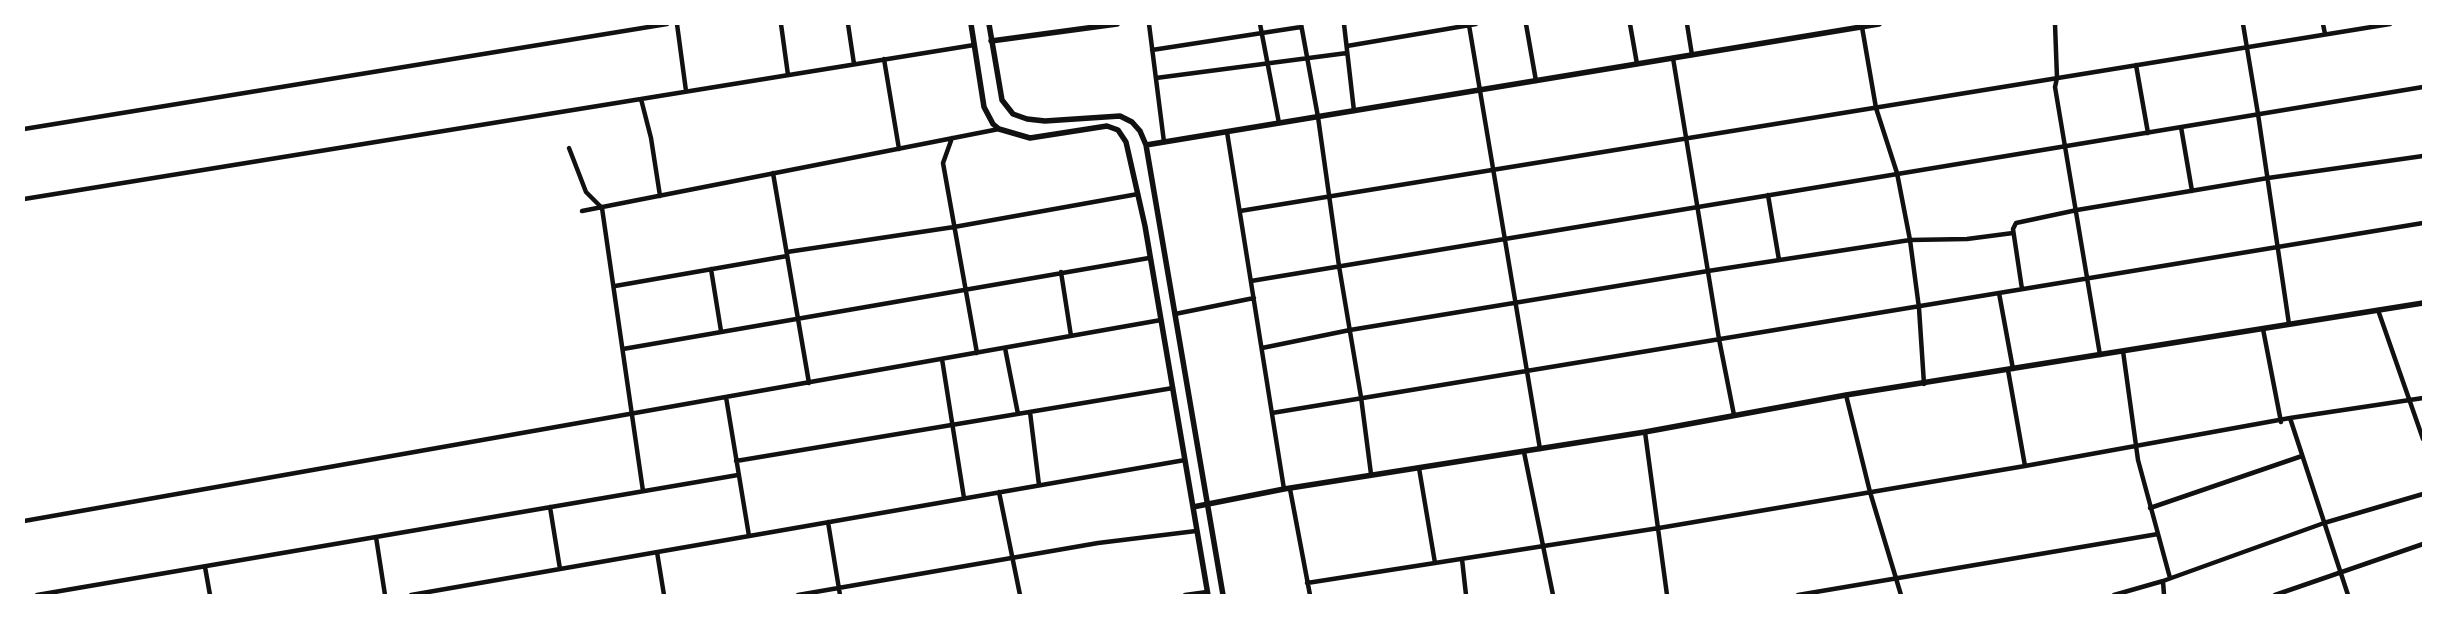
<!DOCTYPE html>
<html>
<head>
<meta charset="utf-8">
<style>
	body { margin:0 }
	#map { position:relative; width:2447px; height:619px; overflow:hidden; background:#fff; font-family:"Times New Roman",serif }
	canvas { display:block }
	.frame { position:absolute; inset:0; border:25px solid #fff; pointer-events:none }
</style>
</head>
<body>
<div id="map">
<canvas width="2447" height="619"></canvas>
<div class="frame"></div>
</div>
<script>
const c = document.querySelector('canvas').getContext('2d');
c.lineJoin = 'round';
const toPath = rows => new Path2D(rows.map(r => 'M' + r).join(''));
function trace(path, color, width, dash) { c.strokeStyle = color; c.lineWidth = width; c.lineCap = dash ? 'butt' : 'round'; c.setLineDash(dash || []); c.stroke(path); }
const minor = toPath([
	[677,24,686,91],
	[781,24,788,75],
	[848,24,854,64],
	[1149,24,1164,142],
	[1260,24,1279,123],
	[1301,24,1318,117,1339,266,1361,397,1371,474],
	[1344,24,1354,111],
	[1526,24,1536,81],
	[1630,24,1637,64],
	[1687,24,1692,55],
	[2055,24,2057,78,2055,87,2100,355],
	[2243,24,2258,114,2289,324],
	[2323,24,2325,34],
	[1469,25,1540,449],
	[1862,27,1876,108,1897,173,1910,240,1919,308,1924,384],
	[1347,46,1476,24],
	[1152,50,1301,27],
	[1673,58,1719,339,1734,415],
	[884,59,899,149],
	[2136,65,2148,133],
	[1156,78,1347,53],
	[641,99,651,138,660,196],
	[2181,127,2192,191],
	[24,129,667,24],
	[1227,132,1284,489],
	[952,138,943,163,977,353],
	[569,148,586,192,602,208,643,491],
	[773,173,809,383],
	[1768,195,1779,260],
	[24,199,974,45],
	[582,211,999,129],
	[1240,211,2390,24],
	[787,252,954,227,1138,194],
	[711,269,721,331],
	[1061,272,1071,336],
	[1251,281,2423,87],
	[615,286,787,256],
	[2022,289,2013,229,2016,223,2077,210,2268,178,2423,156],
	[1999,293,2013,369],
	[2378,310,2423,439],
	[1175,314,1254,298],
	[2263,329,2281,422],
	[1005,348,1018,414],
	[1262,348,1350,330,1708,271,1910,240,1967,239,2013,233],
	[623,349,1149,258],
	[2123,351,2138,460,2170,578],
	[942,359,964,498],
	[2008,370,2025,466],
	[1846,395,1870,492,1901,595],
	[726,397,749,536],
	[1030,412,1039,485],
	[1272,413,2423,223],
	[2290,418,2348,595],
	[1645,432,1667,595],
	[1524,452,1553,595],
	[736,461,1173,388],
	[1419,468,1435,563],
	[1290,489,1310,595],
	[999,492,1020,595],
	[550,507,560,569],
	[2150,508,2302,456],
	[24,521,1161,320],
	[828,522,840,595],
	[376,537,385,595],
	[657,552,664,595],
	[1462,559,1466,595],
	[205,567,210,595],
	[2163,581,2164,595],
	[1307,583,1659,528,2025,466,2290,418,2423,398],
	[37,595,738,475],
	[411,595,1185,460],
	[798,595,1098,543,1196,531],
	[1185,595,1207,592],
	[1798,595,2158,534],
	[2114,595,2163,581,2324,523,2423,494],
	[2275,595,2423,544]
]);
const tertiary = toPath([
	[971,24,984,107,993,124,999,129,1030,138,1107,126,1118,130,1126,142,1145,226,1208,595],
	[989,24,1002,100,1013,114,1027,119,1045,121,1120,116,1132,122,1140,131,1146,145,1223,595],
	[991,41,1117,24],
	[1146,145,1879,24],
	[1193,507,1284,489,1645,432,1846,395,2423,303]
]);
trace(minor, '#111', 4.5);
trace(tertiary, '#111', 5.5);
</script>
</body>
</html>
